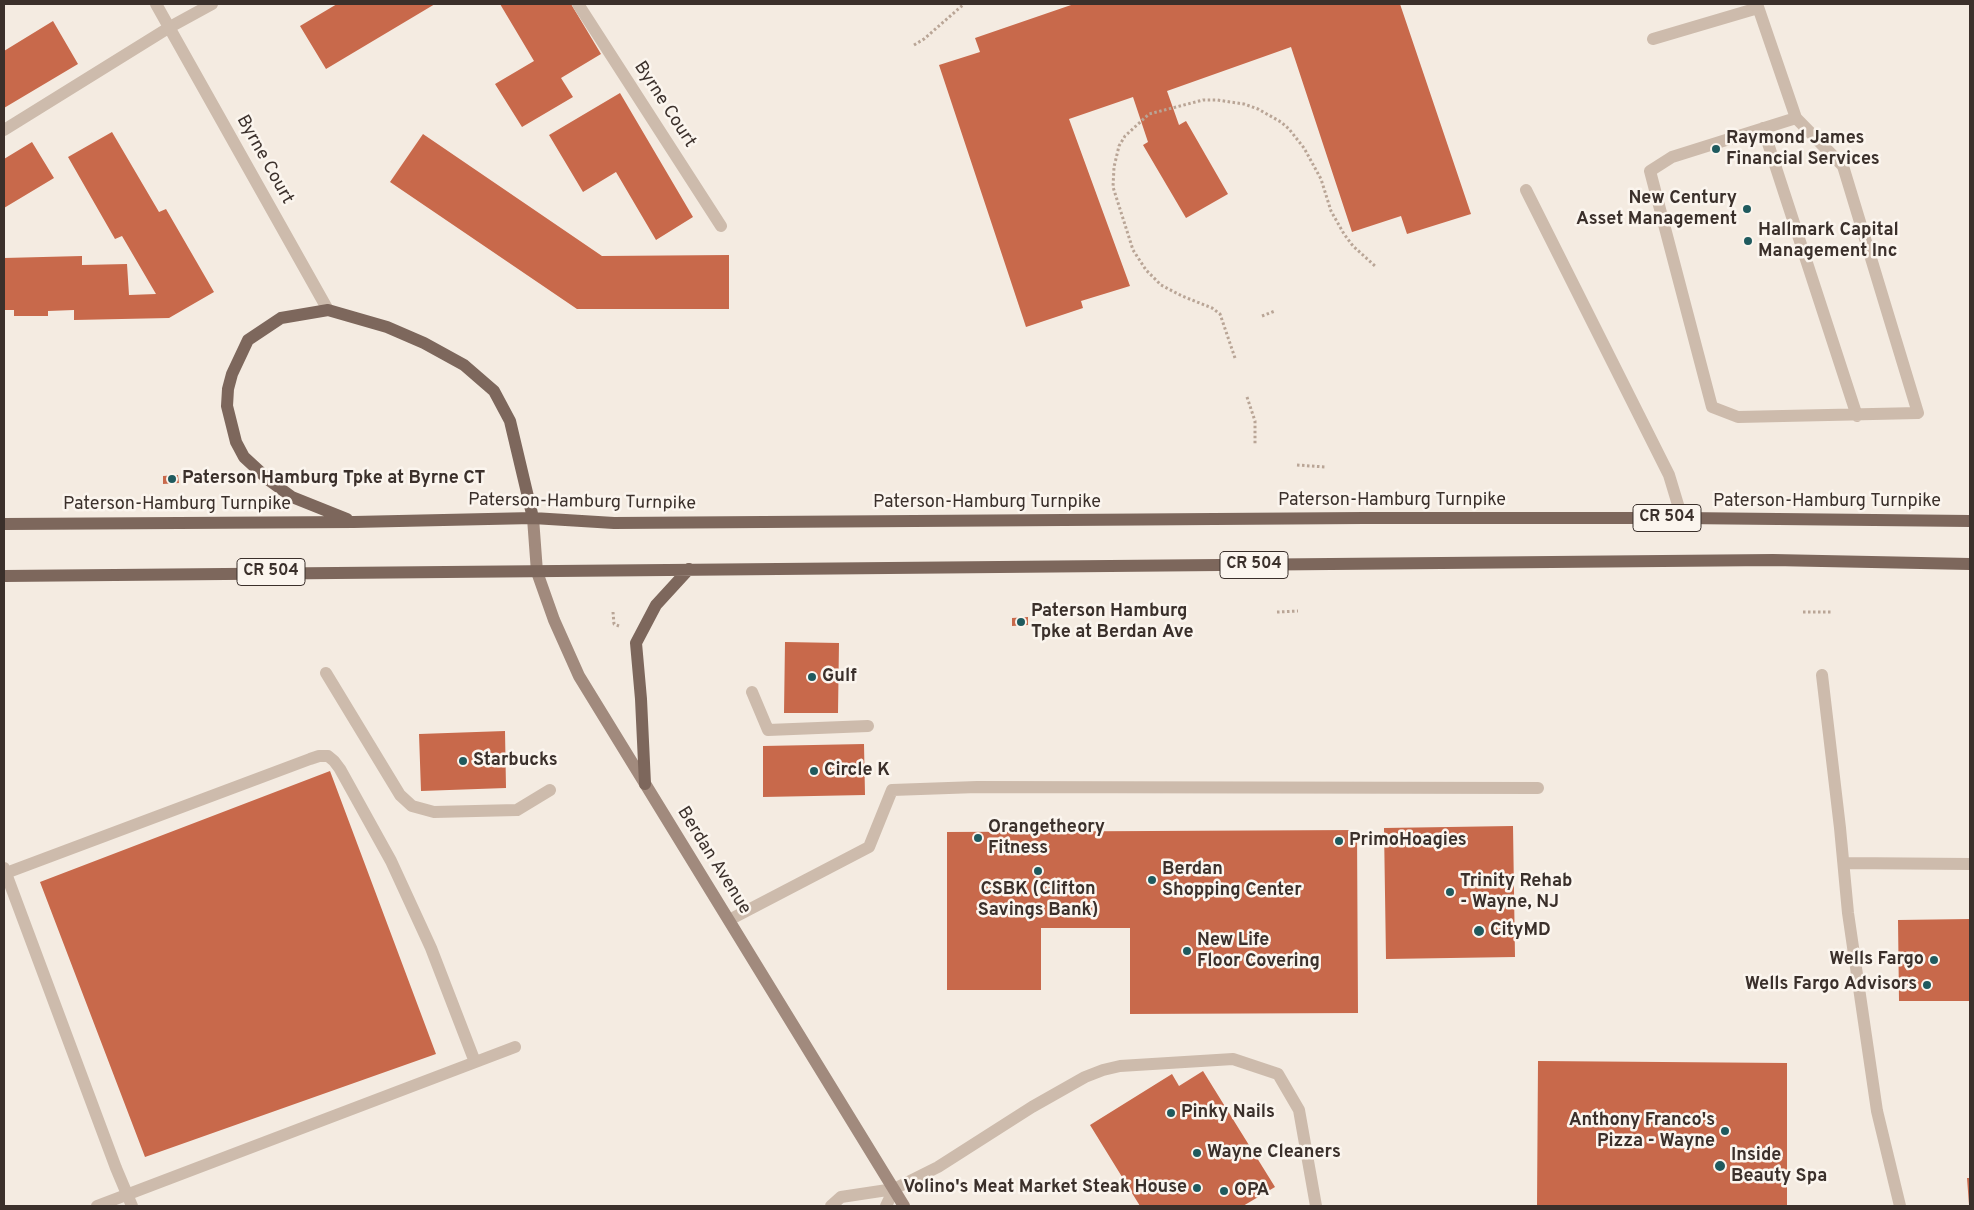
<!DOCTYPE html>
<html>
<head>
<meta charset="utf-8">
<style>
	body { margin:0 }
	#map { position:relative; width:1974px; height:1210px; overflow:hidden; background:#f4ebe1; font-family:Overpass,sans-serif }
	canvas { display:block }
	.frame { position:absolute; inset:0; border:5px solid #3b302b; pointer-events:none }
</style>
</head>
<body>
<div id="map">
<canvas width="1974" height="1210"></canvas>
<div class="frame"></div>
</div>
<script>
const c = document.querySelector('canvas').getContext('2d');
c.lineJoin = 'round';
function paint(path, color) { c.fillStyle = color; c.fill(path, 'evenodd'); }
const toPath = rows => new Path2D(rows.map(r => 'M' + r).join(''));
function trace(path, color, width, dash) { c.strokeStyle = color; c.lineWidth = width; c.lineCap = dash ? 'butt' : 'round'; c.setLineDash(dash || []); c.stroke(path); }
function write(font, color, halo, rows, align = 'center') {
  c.font = font + ' Overpass,sans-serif'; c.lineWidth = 5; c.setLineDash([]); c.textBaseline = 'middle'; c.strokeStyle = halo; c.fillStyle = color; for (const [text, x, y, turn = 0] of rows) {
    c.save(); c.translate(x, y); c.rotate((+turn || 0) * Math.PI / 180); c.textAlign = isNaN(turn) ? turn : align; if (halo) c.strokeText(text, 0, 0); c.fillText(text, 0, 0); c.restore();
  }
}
const building = toPath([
	[337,4,435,4,326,69,300,26],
	[500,4,571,4,601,54,561,78,573,97,522,127,495,84,534,61],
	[1074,4,1400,4,1471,214,1407,234,1401,216,1352,232,1291,47,1167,91,1179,125,1186,121,1228,194,1186,218,1143,145,1148,142,1133,97,1069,119,1130,286,1081,301,1083,308,1026,327,939,65,980,52,975,38],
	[53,21,78,64,4,108,4,51],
	[620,93,693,217,656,240,616,172,583,192,549,135],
	[112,132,159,212,166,209,214,292,169,318,74,320,74,310,48,311,48,316,14,316,14,310,4,310,4,258,82,256,82,265,127,264,129,295,156,294,122,236,115,239,68,157],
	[423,134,602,256,729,255,729,309,577,309,390,182],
	[32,142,54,178,4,208,4,159],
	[178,475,179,483,163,484,163,476],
	[1028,617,1028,625,1012,626,1012,618],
	[785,642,839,643,838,713,784,713],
	[505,731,506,788,421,791,419,734],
	[864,744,865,795,763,797,763,746],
	[330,771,436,1054,145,1157,40,882],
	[1513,826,1515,957,1386,959,1384,828],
	[1357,830,1358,1013,1130,1014,1130,928,1041,928,1041,990,947,990,947,832],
	[1970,919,1970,1001,1899,1001,1898,920],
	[1538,1061,1787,1063,1787,1206,1537,1206],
	[1203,1071,1275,1187,1243,1206,1140,1206,1090,1125,1172,1074,1179,1086],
	[1967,1178,1970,1178,1970,1205,1969,1205]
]);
const path = toPath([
	[914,45,924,39,964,4],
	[1262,316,1275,311],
	[1235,358,1220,314,1212,308,1182,296,1161,285,1146,270,1133,250,1113,187,1114,167,1119,146,1125,136,1149,114,1203,100,1217,100,1244,104,1258,109,1281,122,1289,129,1304,148,1321,179,1331,211,1344,234,1353,246,1375,266],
	[1247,397,1255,421,1255,445],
	[1297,465,1325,467],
	[613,612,614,624,619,626],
	[1277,612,1298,611],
	[1803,612,1831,612]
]);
const lane = toPath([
	[578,4,721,226],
	[1757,4,1796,118,1843,166,1918,413,1738,417,1712,407,1650,171,1672,157,1796,118],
	[1653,39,1758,8],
	[1763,128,1857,416],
	[4,130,170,27,212,4],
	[1526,190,1669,475,1682,518],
	[326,673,400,795,412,806,434,812,517,810,550,790],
	[1822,675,1840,828,1848,913,1877,1111,1900,1206],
	[752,692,768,730,868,726],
	[1844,863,1970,864],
	[4,868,116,1168,132,1206],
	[6,873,310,759,319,756,328,756,334,761,340,769,391,861,431,948,475,1062],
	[729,920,869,847,892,790,977,787,1538,788],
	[97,1206,515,1047],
	[831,1206,841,1197,894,1189,938,1167,1032,1107,1085,1077,1103,1070,1120,1066,1233,1059,1278,1074,1299,1110,1316,1206],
	[886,1206,894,1189]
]);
const street = toPath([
	[156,4,328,310]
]);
const secondary = toPath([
	[533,518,537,572,554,620,579,676,904,1206]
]);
const primary = toPath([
	[347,519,292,497,270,481,244,457,236,442,227,406,228,389,232,374,248,340,281,318,328,310,387,327,424,343,464,365,494,391,510,421,533,518],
	[4,524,354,522,533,518,614,523,1364,518,1682,518,1970,521],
	[4,576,1773,560,1970,564],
	[645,784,641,699,636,643,656,605,689,569]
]);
const markers = [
	[1716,149,5,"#1f5a5e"],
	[1747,209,5,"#1f5a5e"],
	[1748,241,5,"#1f5a5e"],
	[172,479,5,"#1f5a5e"],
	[1021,622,5,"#1f5a5e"],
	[812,677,5,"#1f5a5e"],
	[463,761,5,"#1f5a5e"],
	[814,771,5,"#1f5a5e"],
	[978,838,5,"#1f5a5e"],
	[1339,841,5,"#1f5a5e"],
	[1038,871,5,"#1f5a5e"],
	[1152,880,5,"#1f5a5e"],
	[1450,892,5,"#1f5a5e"],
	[1479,931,6,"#1f5a5e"],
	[1187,951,5,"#1f5a5e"],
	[1934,960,5,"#1f5a5e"],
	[1927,985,5,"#1f5a5e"],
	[1171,1113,5,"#1f5a5e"],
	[1725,1131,5,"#1f5a5e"],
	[1197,1153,5,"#1f5a5e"],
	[1720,1166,6,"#1f5a5e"],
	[1197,1188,5,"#1f5a5e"],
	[1224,1191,5,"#1f5a5e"]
];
const shields = [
	[1667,518,68],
	[1254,565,68],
	[271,572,68]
];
const shieldNames = [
	["CR 504",1667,518],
	["CR 504",1254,565],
	["CR 504",271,572]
];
const streetNames = [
	["Byrne Court",664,105,57],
	["Byrne Court",264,160,61],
	["Paterson-Hamburg Turnpike",1392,501],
	["Paterson-Hamburg Turnpike",1827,502],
	["Paterson-Hamburg Turnpike",582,503,1],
	["Paterson-Hamburg Turnpike",987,503],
	["Paterson-Hamburg Turnpike",177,505],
	["Berdan Avenue",713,861,58]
];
const poiNames = [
	["Raymond James",1726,139],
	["Financial Services",1726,160],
	["New Century",1737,199,"right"],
	["Asset Management",1737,220,"right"],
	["Hallmark Capital",1758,231],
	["Management Inc",1758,252],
	["Paterson Hamburg Tpke at Byrne CT",182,479],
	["Paterson Hamburg",1031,612],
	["Tpke at Berdan Ave",1031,633],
	["Gulf",822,677],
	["Starbucks",473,761],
	["Circle K",824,771],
	["Orangetheory",988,828],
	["Fitness",988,849],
	["PrimoHoagies",1349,841],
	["Berdan",1162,870],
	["Shopping Center",1162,891],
	["Trinity Rehab",1460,882],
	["- Wayne, NJ",1460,903],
	["CSBK (Clifton",1038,890,"center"],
	["Savings Bank)",1038,911,"center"],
	["CityMD",1490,931],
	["New Life",1197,941],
	["Floor Covering",1197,962],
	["Wells Fargo",1924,960,"right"],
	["Wells Fargo Advisors",1917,985,"right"],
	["Pinky Nails",1181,1113],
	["Anthony Franco's",1715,1121,"right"],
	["Pizza - Wayne",1715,1142,"right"],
	["Wayne Cleaners",1207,1153],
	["Inside",1731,1156],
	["Beauty Spa",1731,1177],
	["Volino's Meat Market Steak House",1187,1188,"right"],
	["OPA",1234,1191]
];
paint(building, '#c8694b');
trace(path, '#b9a596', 3, [2.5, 2.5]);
trace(lane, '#cdbbac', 12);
trace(street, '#cdbbac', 12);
trace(secondary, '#a18a7d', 12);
trace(primary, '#7d675c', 12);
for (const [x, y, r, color] of markers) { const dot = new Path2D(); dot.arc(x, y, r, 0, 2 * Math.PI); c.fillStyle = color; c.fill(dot); trace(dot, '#fbf5ee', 2); }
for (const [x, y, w] of shields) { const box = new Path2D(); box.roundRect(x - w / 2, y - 13.5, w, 27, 4); c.fillStyle = '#fbf5ee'; c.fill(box); trace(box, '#3b302b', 1); }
write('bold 16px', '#3b302b', null, shieldNames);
write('18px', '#3b302b', '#fbf5ee', streetNames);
write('bold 18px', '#3b302b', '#fbf5ee', poiNames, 'left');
</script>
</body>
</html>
